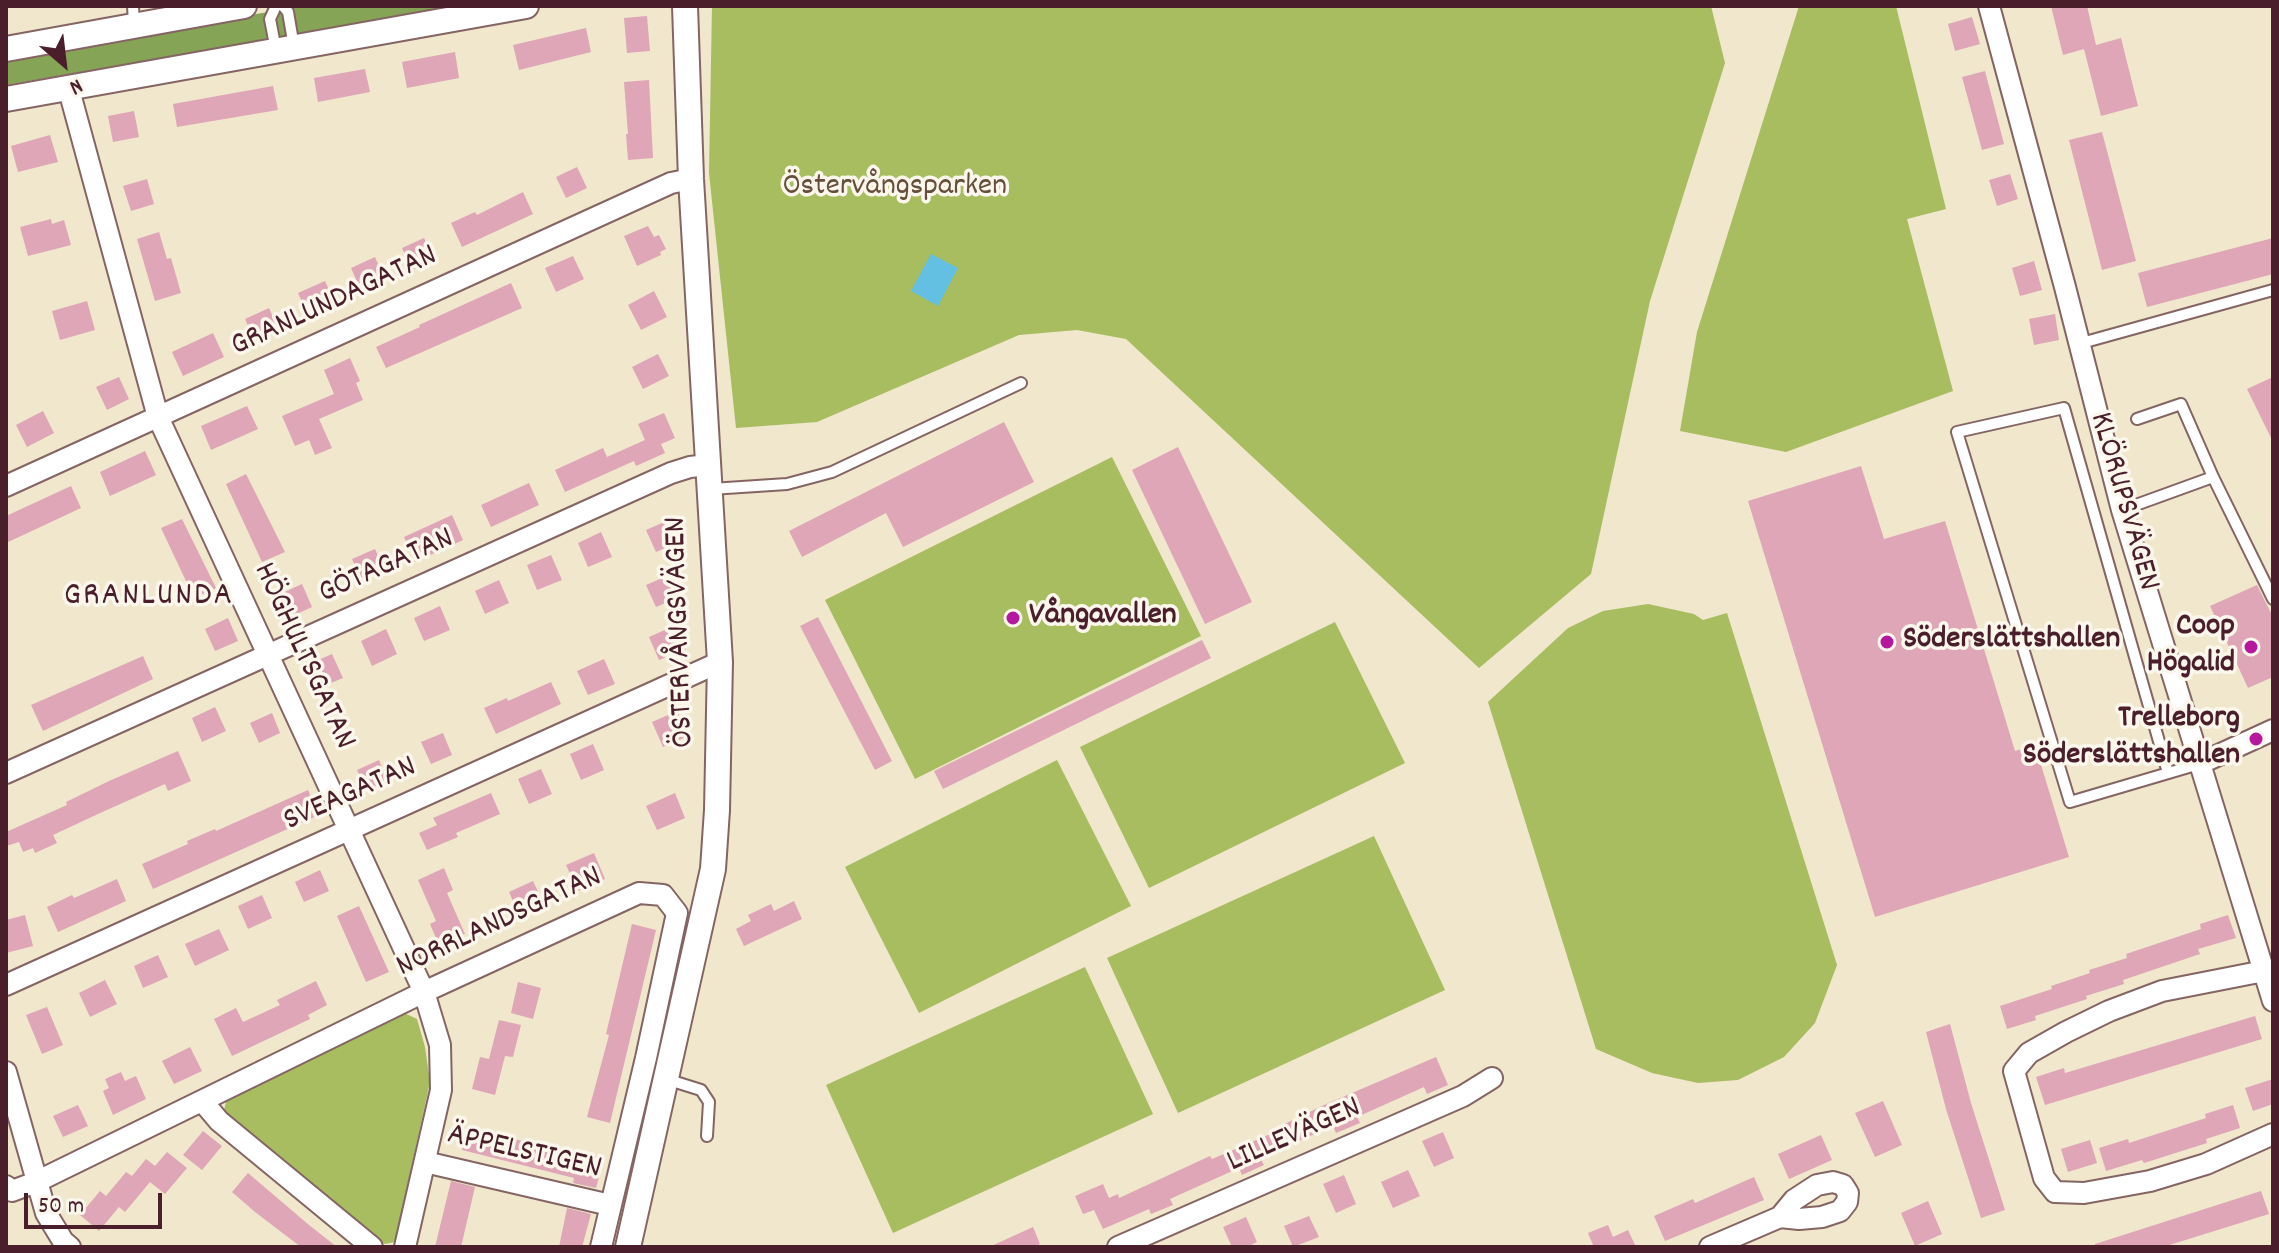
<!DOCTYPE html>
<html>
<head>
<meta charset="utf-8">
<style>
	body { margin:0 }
	#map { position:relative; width:2279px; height:1253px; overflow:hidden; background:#f0e7cc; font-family:Dekko,sans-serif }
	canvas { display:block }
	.frame { position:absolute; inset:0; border:8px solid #4a1f2b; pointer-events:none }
	.north { position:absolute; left:24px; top:24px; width:80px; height:80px; -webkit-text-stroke:6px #fbf7ec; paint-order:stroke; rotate:152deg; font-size:22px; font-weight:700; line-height:32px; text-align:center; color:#4a1f2b }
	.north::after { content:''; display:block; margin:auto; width:28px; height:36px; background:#4a1f2b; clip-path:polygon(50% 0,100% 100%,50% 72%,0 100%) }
	.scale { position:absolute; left:24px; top:1193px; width:138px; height:36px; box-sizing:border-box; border:4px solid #4a1f2b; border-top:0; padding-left:10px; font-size:24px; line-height:28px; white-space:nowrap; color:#4a1f2b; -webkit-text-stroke:6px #fbf7ec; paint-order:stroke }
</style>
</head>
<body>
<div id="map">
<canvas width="2279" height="1253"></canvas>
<div class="frame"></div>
<div class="north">N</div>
<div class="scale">50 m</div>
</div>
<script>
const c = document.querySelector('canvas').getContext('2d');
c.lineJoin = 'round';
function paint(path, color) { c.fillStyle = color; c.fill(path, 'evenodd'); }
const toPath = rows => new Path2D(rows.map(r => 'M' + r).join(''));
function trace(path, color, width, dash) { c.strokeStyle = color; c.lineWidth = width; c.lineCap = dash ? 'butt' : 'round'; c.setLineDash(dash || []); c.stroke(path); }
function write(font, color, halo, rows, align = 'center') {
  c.font = font + ' Dekko,sans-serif'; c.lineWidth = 7; c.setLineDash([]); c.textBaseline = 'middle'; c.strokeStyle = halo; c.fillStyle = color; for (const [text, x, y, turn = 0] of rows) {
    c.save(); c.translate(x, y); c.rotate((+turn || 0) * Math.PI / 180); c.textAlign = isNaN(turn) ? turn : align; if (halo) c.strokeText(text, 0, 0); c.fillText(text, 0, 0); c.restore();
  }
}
const green = toPath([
	[712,6,1711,6,1725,63,1650,301,1591,574,1479,668,1126,339,1077,330,1019,335,817,422,736,428,709,173],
	[1799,6,1896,6,1946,209,1907,219,1953,391,1786,452,1680,431,1697,332],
	[1112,457,1201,636,915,779,825,600],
	[1648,604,1694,614,1703,620,1727,613,1837,965,1815,1023,1784,1057,1738,1080,1698,1083,1652,1073,1596,1049,1488,702,1568,628,1603,611],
	[1335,622,1405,763,1149,888,1080,747],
	[1057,760,1131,906,919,1013,845,867],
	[1374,836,1445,990,1178,1113,1107,958],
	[1085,967,1153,1114,893,1233,826,1085],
	[402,1012,417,1019,425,1047,430,1082,395,1242,385,1244,223,1114,226,1102]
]);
const forest = toPath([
	[304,6,460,6,6,85,6,56]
]);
const water = toPath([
	[931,254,958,268,938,306,911,291]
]);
const building = toPath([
	[2051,6,2087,6,2096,45,2121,38,2138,106,2101,116,2084,49,2063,55],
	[647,16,650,51,627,53,624,18],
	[1972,17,1980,44,1955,51,1948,24],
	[586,28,591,52,519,70,513,45],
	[455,52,459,78,407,88,402,62],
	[365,69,370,92,318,102,314,78],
	[1985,71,2004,144,1982,150,1962,77],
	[649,80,653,158,628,160,626,134,628,134,624,82],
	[273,86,278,110,177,127,173,104],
	[134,111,139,137,113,142,108,116],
	[2102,132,2136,261,2102,270,2069,140],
	[50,135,58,162,18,172,11,146],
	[577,167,587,188,566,198,556,177],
	[2010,174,2018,199,1997,206,1989,180],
	[147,179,154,204,131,211,123,186],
	[523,192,533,214,462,247,451,223,475,212,477,215],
	[51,219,52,224,64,220,71,245,28,256,20,227],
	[648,226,654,237,659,235,666,249,660,252,661,255,637,266,624,236],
	[159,232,167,259,171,258,181,293,155,301,137,239],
	[424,238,434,260,412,270,402,248],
	[2273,238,2273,274,2147,307,2138,273],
	[573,256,584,279,556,292,545,268],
	[375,257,386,282,362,293,351,268],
	[2034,261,2042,290,2020,296,2012,268],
	[325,281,336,306,309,317,298,293],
	[511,283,522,308,386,368,376,347,420,327,419,325],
	[654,291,667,317,641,330,628,305],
	[87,301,95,330,60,340,52,311],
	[269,308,279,331,255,342,245,319],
	[2055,314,2059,340,2034,345,2029,319],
	[213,333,224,357,183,376,172,352],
	[658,354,669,376,643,389,632,367],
	[350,358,360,381,356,383,363,400,319,419,332,448,315,455,309,440,295,446,282,416,334,394,324,370],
	[119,377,129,399,107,410,96,387],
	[2273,377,2273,442,2247,389],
	[247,406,258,429,211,450,201,426],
	[43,411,54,433,27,447,16,425],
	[664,413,675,438,661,444,665,453,636,466,634,461,565,492,555,470,603,448,607,457,645,440,638,424],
	[1004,422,1034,482,903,547,886,513,802,557,789,531],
	[1178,447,1252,602,1205,624,1132,470],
	[145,451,156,475,110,496,100,472],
	[1861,466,1884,539,1945,521,2015,751,2035,745,2069,857,1875,917,1748,501],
	[246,474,285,552,262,562,226,484],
	[529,483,539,505,491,527,481,505],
	[71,486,81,508,6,543,6,516],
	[452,515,463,540,415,562,404,537],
	[182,519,216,588,194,598,161,528],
	[671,519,681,541,656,552,646,530],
	[601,532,612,557,588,567,578,543],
	[375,549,384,570,362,581,352,559],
	[551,555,562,580,537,590,527,565],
	[669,575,679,597,656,607,646,585],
	[499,580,509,603,485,614,475,591],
	[302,584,312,607,288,618,278,595],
	[2257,585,2273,617,2273,677,2248,688,2210,606],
	[440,606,450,630,424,641,414,618],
	[818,617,892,761,875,770,800,626],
	[228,618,238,641,215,651,205,629],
	[676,625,686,649,659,660,649,637],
	[386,629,397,654,372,666,361,641],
	[1202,640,1211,658,943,789,934,771],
	[332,654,343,678,319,688,309,664],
	[143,656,153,679,43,731,31,705],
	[604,659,615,684,588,695,577,671],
	[551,682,561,704,496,734,484,708,507,698,508,701],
	[215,707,226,731,202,742,192,718],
	[677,711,688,736,663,747,652,722],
	[272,713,280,733,259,743,250,723],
	[443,733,452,755,431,764,421,742],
	[593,744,604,770,581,780,570,754],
	[178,751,191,781,168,791,165,784,98,814,53,835,57,843,35,853,33,848,23,852,19,842,6,846,6,832,67,805,66,802,109,781],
	[379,760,388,782,366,791,357,770],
	[541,769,552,794,529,804,518,779],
	[308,790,319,815,153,889,142,864,188,844,187,841,215,829,216,831],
	[491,793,500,814,456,833,458,837,427,850,419,833,437,825,433,818],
	[675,793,685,818,657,830,646,806],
	[594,853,605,879,578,891,566,865],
	[444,868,453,890,447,893,465,934,439,945,430,924,436,921,418,880],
	[320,870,329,891,304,902,295,882],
	[117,879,126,901,58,932,47,907,72,895,74,898],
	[533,881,545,907,520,917,509,892],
	[262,895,272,918,248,929,238,906],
	[794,901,802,919,744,946,736,929,751,921,748,915,771,904,774,911],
	[359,906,389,972,366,982,337,916],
	[25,915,33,946,6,953,6,920],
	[2228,915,2236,938,2198,949,2200,954,2123,980,2124,984,2086,996,2087,999,2035,1016,2036,1020,2007,1029,2000,1006,2052,989,2051,986,2090,973,2089,970,2127,958,2126,954,2201,929,2200,924],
	[632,924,656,930,610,1123,587,1117,609,1035,606,1034],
	[219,929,229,950,195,966,185,944],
	[158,955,168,977,143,988,134,966],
	[105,980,117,1004,90,1017,79,993],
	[316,981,327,1005,308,1015,310,1019,232,1056,214,1019,236,1008,243,1022,280,1005,277,1000],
	[518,982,541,988,533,1019,511,1013],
	[47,1007,63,1045,42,1054,26,1015],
	[2255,1016,2262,1039,2045,1105,2036,1077,2064,1068,2065,1073],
	[499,1020,521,1025,513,1057,505,1056,495,1095,472,1089,480,1057,489,1059],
	[1950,1024,1971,1103,2005,1210,1981,1218,1946,1109,1926,1032],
	[190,1047,202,1071,174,1084,162,1061],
	[1436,1057,1448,1085,1427,1094,1424,1087,1357,1117,1360,1123,1336,1133,1333,1126,1260,1158,1264,1165,1242,1175,1239,1168,1170,1199,1173,1205,1151,1214,1149,1209,1103,1229,1094,1210,1083,1214,1075,1196,1103,1184,1109,1198,1118,1194,1119,1198,1210,1156,1212,1159,1275,1132,1274,1129,1324,1105],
	[121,1072,125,1081,136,1076,146,1099,113,1115,103,1091,109,1088,105,1079],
	[2273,1079,2273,1104,2253,1111,2245,1088],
	[1883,1101,1902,1145,1875,1157,1855,1113],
	[78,1105,88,1126,63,1137,53,1116],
	[2233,1105,2240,1128,2206,1139,2207,1143,2144,1163,2142,1160,2106,1171,2099,1148,2128,1139,2129,1143,2206,1118,2205,1114],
	[467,1127,573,1154,573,1150,604,1158,596,1188,573,1183,574,1178,462,1150],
	[203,1131,222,1146,202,1170,183,1155],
	[1443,1132,1454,1158,1434,1167,1422,1141],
	[1821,1135,1832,1160,1789,1179,1778,1154],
	[2090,1140,2097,1163,2068,1172,2061,1149],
	[167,1152,187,1168,165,1194,150,1182,125,1212,119,1207,99,1231,80,1215,100,1191,106,1196,126,1172,132,1176,146,1159,155,1166],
	[1408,1170,1420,1196,1393,1208,1381,1182],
	[248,1173,309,1225,337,1247,301,1247,255,1212,232,1192],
	[1344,1175,1356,1204,1336,1213,1323,1184],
	[1754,1177,1764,1200,1665,1241,1654,1216,1693,1199,1695,1203],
	[451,1181,475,1187,461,1247,435,1247],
	[2261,1191,2269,1214,2163,1247,2095,1247,2095,1244],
	[1928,1201,1942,1234,1915,1246,1901,1213],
	[567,1208,591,1214,582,1247,559,1247],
	[1309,1216,1319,1237,1293,1247,1284,1226],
	[1246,1217,1257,1242,1247,1247,1232,1247,1223,1227],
	[1608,1225,1613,1237,1628,1230,1636,1247,1589,1247,1593,1245,1588,1233],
	[1033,1227,1040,1244,1033,1247,989,1247]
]);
const service = toPath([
	[133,6,134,24],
	[276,6,270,19,276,50],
	[283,6,288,12,294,47],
	[2078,344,2273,290],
	[2137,419,2181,404,2213,477],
	[711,489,787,484,832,472,1021,383],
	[2122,510,2213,477,2273,599],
	[2168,773,2064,408,1957,432,2070,802,2199,764],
	[666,1079,701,1090,709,1102,707,1136]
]);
const minor = toPath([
	[1989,6,2065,287,2122,510,2273,1001],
	[69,90,158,417,424,992,440,1045,441,1090,405,1247],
	[6,486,671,183,691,179],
	[2199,764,2273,730],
	[6,773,671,473,690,467,708,465],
	[2264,971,2162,991,2109,1011,2066,1032,2029,1053,2014,1071,2044,1178,2055,1192,2084,1193,2150,1181,2206,1164,2273,1134],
	[6,985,720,662],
	[6,1072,46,1213,63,1241,70,1247],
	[203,1102,219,1121,372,1247],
	[425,1162,610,1205],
	[6,1186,12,1191,36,1182,424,992,639,893,663,895,677,913,646,1058,601,1247],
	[1118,1247,1463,1096,1492,1078],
	[1710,1247,1780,1217,1794,1200,1817,1185,1833,1182,1843,1185,1848,1193,1847,1202,1840,1211,1822,1217,1799,1219,1780,1217]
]);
const tertiary = toPath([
	[6,49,244,6],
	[6,99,526,6],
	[628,1247,713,869,717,810,720,662,691,179,685,6]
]);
const markers = [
	[1013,618,8,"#b5179e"],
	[1887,642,8,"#b5179e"],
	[2251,647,8,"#b5179e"],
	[2256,739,8,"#b5179e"]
];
const parkNames = [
	["Östervångsparken",895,189]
];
const streetNames = [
	["GRANLUNDAGATAN",335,303,-25],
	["KLÖRUPSVÄGEN",2122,502,74],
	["GÖTAGATAN",387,568,-24],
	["ÖSTERVÅNGSVÄGEN",682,632,-92],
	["HÖGHULTSGATAN",302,657,65],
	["SVEAGATAN",351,796,-24],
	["NORRLANDSGATAN",500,924,-25],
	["LILLEVÄGEN",1295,1137,-24],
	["ÄPPELSTIGEN",524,1154,13]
];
const poiNames = [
	["Vångavallen",1029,618],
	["Coop",2235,629,"right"],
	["Högalid",2235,666,"right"],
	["Söderslättshallen",1903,642],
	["Trelleborg",2240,721,"right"],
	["Söderslättshallen",2240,758,"right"]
];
const neighbourhoodNames = [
	["GRANLUNDA",149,598]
];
paint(green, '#a8bc60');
paint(forest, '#86a456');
paint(water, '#64c0e2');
paint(building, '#dea6b7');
trace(service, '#846563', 14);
trace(minor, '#846563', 24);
trace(tertiary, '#846563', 28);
trace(service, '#fff', 10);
trace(minor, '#fff', 20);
trace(tertiary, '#fff', 24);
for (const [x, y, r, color] of markers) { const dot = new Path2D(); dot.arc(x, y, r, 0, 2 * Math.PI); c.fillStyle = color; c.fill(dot); trace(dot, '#fbf7ec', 3); }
write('32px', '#664e3b', '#fbf7ec', parkNames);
write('32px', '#4a1f2b', '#fbf7ec', streetNames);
write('bold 32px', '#4a1f2b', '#fbf7ec', poiNames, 'left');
c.letterSpacing = '2px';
write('34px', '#4a1f2b', '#fbf7ec', neighbourhoodNames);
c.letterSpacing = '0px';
</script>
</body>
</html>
